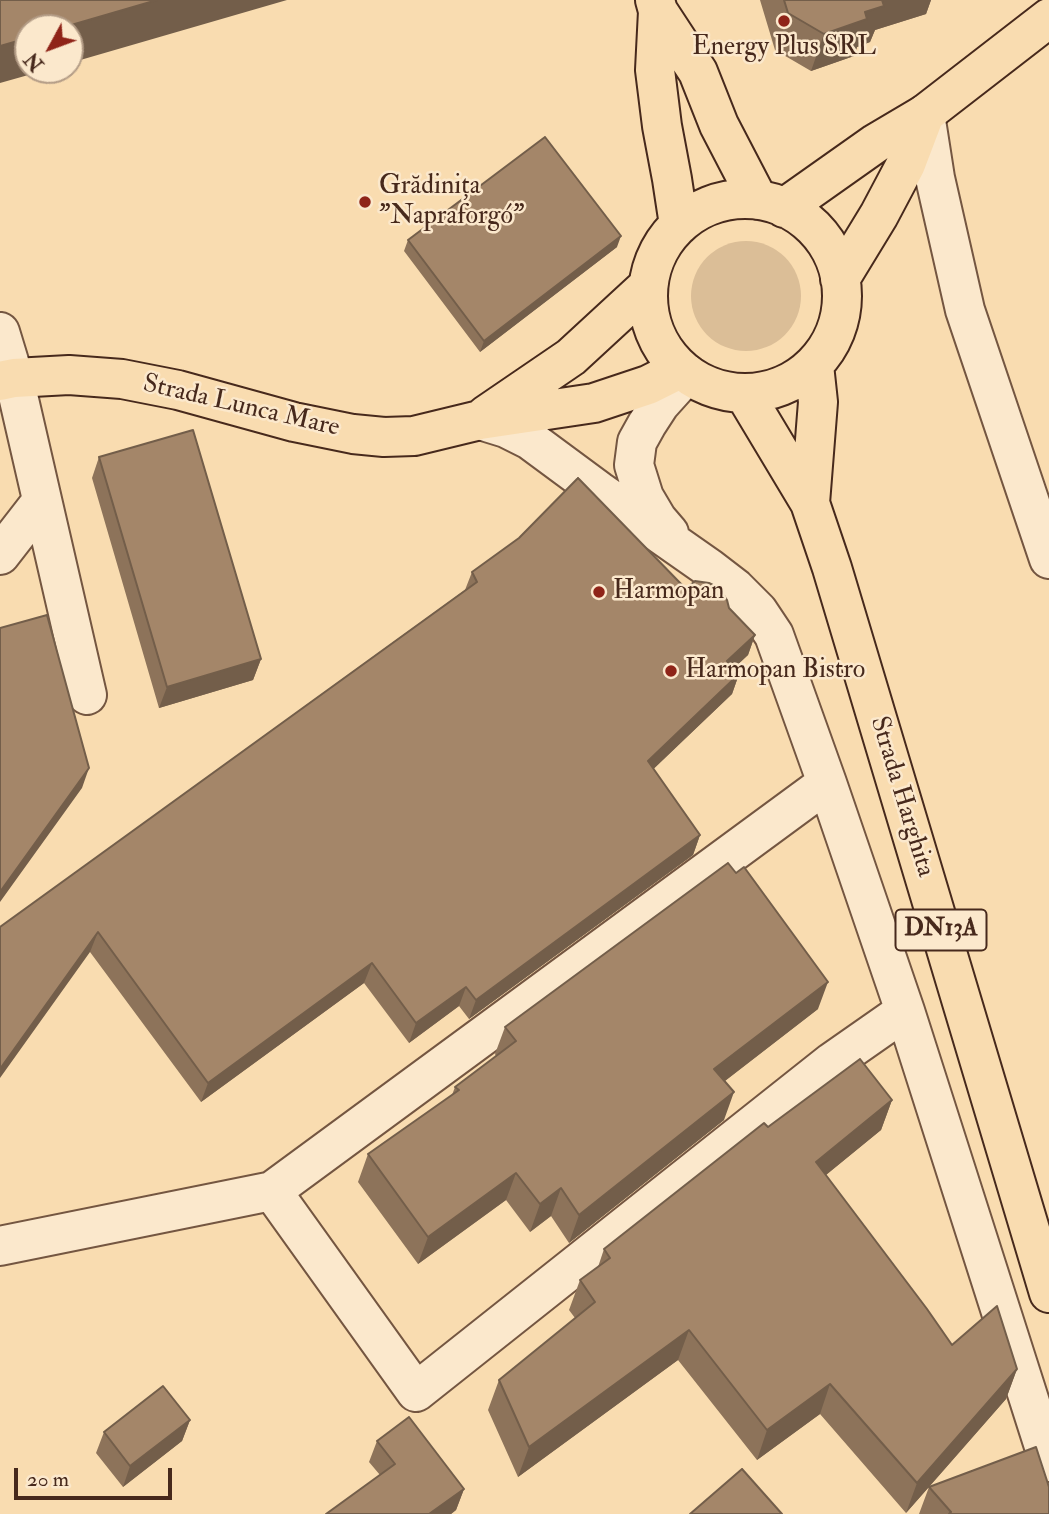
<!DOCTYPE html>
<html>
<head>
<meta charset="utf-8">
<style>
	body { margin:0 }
	#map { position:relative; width:1049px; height:1514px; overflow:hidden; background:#f9dcb0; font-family:"IM FELL Double Pica",serif }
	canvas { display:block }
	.north { position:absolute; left:14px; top:14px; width:70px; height:70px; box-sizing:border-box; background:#fbe8cc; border:2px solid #b39c86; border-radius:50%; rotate:229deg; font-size:19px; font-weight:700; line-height:28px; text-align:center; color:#47291c }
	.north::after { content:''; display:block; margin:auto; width:24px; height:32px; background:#8f2418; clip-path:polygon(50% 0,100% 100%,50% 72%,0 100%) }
	.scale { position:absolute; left:14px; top:1468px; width:158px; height:32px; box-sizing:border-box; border:4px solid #47291c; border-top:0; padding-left:9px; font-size:21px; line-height:24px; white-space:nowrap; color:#47291c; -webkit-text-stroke:5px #fbe8cc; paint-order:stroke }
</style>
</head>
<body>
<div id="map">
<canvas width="1049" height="1514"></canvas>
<div class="north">N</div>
<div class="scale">20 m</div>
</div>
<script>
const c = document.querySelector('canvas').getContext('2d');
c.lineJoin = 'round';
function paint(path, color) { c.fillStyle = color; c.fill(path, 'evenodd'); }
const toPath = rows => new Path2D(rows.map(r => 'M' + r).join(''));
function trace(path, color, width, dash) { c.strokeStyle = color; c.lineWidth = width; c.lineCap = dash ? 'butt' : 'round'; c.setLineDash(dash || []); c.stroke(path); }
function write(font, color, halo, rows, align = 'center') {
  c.font = font + ' "IM FELL Double Pica",serif'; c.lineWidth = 5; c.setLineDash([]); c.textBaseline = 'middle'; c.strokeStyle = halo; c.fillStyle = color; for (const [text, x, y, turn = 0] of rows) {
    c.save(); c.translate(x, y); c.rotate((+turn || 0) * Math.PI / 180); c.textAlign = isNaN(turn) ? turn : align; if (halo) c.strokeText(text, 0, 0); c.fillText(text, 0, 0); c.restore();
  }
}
const green = toPath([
	'691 296a55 55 0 1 1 110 0a55 55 0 1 1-110 0Z'
]);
const minor = toPath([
	[925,114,935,178,965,310,1049,559],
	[0,332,14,378,87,695],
	[480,420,506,428,530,440,599,491,709,568,735,588,758,611,774,635,827,783,905,1011,1049,1462],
	[669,533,657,519,644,497,634,465,637,442,647,424,660,404,687,374],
	[0,555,42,501],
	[827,783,272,1191,416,1392,832,1062,905,1011],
	[0,1246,272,1191]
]);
const major = toPath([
	[655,0,658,11,698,72,719,125,758,200],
	[658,11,655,70,662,126,672,179,679,225],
	'648 296a97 97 0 1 1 194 0a97 97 0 1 1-194 0Z',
	[784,208,876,143,925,114,1049,18],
	[840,279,879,215,906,164,925,114],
	[0,381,14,378,69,375,122,379,178,390,294,422,353,434,384,437,414,436,480,420,594,403,648,385,680,369],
	[744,393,810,503,832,568,1049,1293],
	[486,415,571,357,648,286],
	[810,503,818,402,814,365]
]);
const wall = toPath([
	[760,0,931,0,926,14,875,30,870,42,857,47,854,56,811,71,775,50],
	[408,240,617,247,480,352,404,251],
	[99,457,261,659,253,680,159,708,92,478],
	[472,572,686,589,729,608,755,635,748,655,734,668,739,674,732,694,653,769,700,835,693,855,469,1019,459,1006,409,1043,364,983,201,1102,90,952,0,927,465,590],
	[818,1009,725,1081,724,1120,569,1243,551,1216,530,1232,506,1200,418,1264,358,1182,368,1154,452,1095,455,1087,496,1056,495,1054,505,1027],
	[892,1100,881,1130,826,1175,952,1345,1017,1369,1006,1399,929,1487,1049,1514,919,1514,929,1487,906,1513,820,1414,757,1460,678,1360,518,1477,488,1410,499,1380,575,1318,569,1310,580,1280,598,1267,604,1249,768,1127],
	[190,1420,182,1441,123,1487,96,1453,104,1432],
	[377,1441,464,1489,456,1510,451,1514,326,1514,380,1475,369,1462]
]);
const shadedWall = toPath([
	[157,0,287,0,70,63,70,28,61,28],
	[879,0,931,0,926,14,875,30,870,42,857,47,854,56,811,71,824,34,865,12],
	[28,38,28,70,46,70,0,83,0,46],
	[621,236,617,247,480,352,484,341],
	[755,635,748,655,720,681,727,661],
	[261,659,253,680,159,708,167,687],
	[739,674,732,694,641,781,648,761],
	[89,768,82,788,0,902,0,892],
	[700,835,693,855,469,1019,476,1000],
	[98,932,90,952,0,1078,0,1069],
	[372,963,364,983,201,1102,208,1083],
	[828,982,818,1009,704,1097,714,1069],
	[466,987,459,1006,409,1043,416,1023],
	[734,1092,724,1120,569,1243,579,1215],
	[892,1100,881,1130,805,1192,816,1162],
	[516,1173,506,1200,418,1264,428,1237],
	[561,1188,551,1216,530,1232,540,1204],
	[689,1330,678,1360,518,1477,529,1447],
	[1017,1369,1006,1399,906,1513,917,1483],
	[830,1384,820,1414,757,1460,767,1430],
	[190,1420,182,1441,123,1487,130,1466],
	[464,1489,456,1510,451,1514,429,1514]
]);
const building = toPath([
	[0,0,157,0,61,28,28,28,28,38,0,46,0,0],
	[784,0,882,0,884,6,865,12,867,19,824,34,788,13,784,0],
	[545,137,621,236,484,341,408,240,545,137],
	[193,430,261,659,167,687,99,457,193,430],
	[578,478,686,589,695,581,709,583,719,588,727,600,729,608,755,635,727,661,739,674,648,761,700,835,476,1000,466,987,416,1023,372,963,208,1083,98,932,0,1069,0,927,477,582,472,572,519,538,578,478],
	[47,615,89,768,0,892,0,628,47,615],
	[728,863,736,873,744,867,828,982,714,1069,734,1092,579,1215,561,1188,540,1204,516,1173,428,1237,368,1154,459,1090,455,1087,516,1041,505,1027,728,863],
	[860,1059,892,1100,816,1162,927,1309,952,1345,997,1306,1017,1369,917,1483,830,1384,767,1430,689,1330,529,1447,499,1380,595,1302,580,1280,610,1258,604,1249,764,1123,768,1127,860,1059],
	[163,1386,190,1420,130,1466,104,1432,163,1386],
	[409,1417,464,1489,429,1514,326,1514,395,1464,377,1441,409,1417],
	[1036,1447,1049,1487,1049,1514,949,1514,951,1512,929,1487,1036,1447],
	[742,1469,782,1514,690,1514,742,1469]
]);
const markers = [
	[784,21,7,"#8f2418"],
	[365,202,7,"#8f2418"],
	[599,592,7,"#8f2418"],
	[671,671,7,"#8f2418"]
];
const shields = [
	[941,930,91]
];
const shieldNames = [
	["DN13A",941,930]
];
const poiNames = [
	["Energy Plus SRL",784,48,"center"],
	["Grădinița",379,187],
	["\"Napraforgó\"",379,217],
	["Harmopan",613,592],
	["Harmopan Bistro",685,671]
];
const streetNames = [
	["Strada Lunca Mare",241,407,13],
	["Strada Harghita",901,797,73]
];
paint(green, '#dbbe97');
trace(minor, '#745641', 42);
trace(major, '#47291c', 42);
trace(minor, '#fbe8cc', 38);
trace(major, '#f9dcb0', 38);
paint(wall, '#8d735a');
paint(shadedWall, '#735e4a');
paint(building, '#a48669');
trace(building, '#735e4a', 2);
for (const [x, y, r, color] of markers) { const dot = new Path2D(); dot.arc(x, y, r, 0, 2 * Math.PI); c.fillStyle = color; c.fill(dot); trace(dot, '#fbe8cc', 2.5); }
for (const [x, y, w] of shields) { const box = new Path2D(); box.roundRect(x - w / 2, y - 20.5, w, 41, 5); c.fillStyle = '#fbe8cc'; c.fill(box); trace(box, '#47291c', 2); }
write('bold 24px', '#47291c', null, shieldNames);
write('26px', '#47291c', '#fbe8cc', poiNames, 'left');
write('26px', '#47291c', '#fbe8cc', streetNames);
</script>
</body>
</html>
